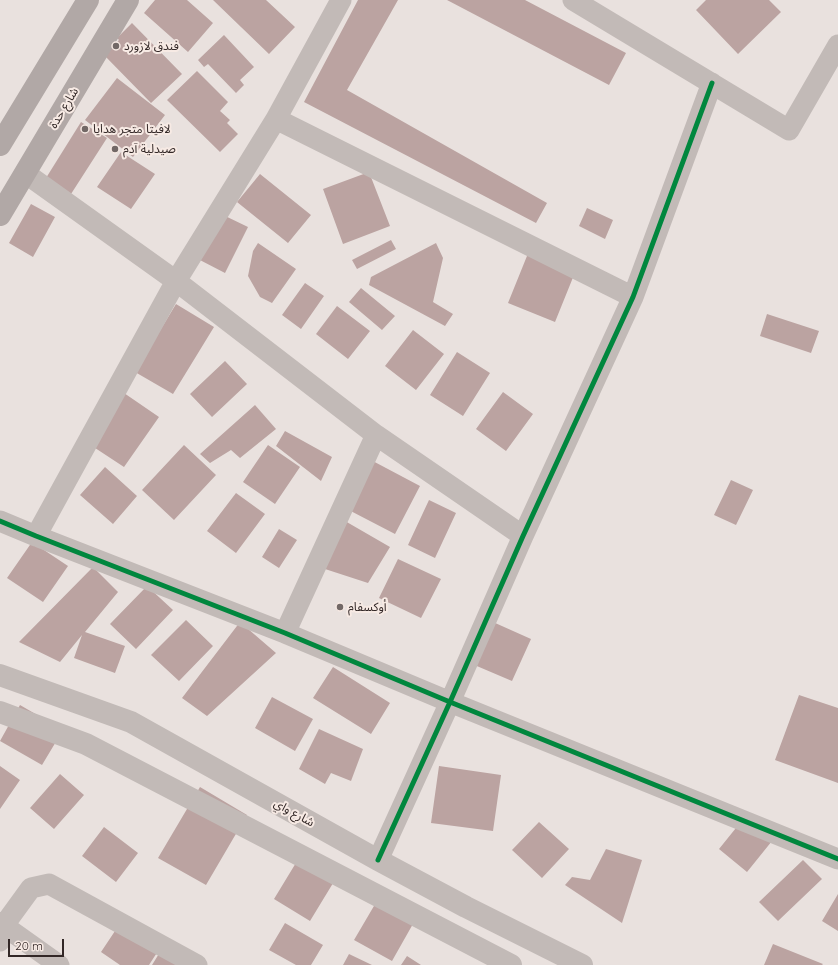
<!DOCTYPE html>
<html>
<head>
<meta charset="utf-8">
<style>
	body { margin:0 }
	#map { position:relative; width:838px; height:965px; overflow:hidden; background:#e9e1de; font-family:Quicksand,sans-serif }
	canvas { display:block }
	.scale { position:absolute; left:8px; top:939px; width:56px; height:18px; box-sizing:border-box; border:2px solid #322726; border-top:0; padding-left:5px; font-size:12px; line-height:14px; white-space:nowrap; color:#322726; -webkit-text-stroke:3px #f7eae4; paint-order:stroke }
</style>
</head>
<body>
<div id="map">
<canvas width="838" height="965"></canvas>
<div class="scale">20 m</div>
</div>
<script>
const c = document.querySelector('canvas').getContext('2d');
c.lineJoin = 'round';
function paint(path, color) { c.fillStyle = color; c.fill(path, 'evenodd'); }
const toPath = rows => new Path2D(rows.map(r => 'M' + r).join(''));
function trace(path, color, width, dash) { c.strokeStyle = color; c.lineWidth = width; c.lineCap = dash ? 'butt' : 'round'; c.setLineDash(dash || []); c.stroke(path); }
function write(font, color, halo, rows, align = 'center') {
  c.font = font + ' Quicksand,"Noto Sans Arabic",sans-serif'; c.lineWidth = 4; c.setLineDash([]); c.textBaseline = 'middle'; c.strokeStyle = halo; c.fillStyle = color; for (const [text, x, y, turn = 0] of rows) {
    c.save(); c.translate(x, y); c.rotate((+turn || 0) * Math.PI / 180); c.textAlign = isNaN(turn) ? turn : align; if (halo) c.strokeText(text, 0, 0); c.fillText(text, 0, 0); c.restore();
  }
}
const building = toPath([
	[155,0,187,0,213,23,188,52,144,13],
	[213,0,266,0,295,27,269,54],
	[358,0,398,0,347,90,547,203,536,223,304,102],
	[447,0,525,0,626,53,609,85],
	[706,0,769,0,781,12,738,54,696,10],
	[132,23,182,74,151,103,104,55,119,40,117,38],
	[224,35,254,67,240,80,244,85,236,93,208,64,204,67,198,60],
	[197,71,228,102,220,111,230,120,227,123,238,134,220,152,167,100],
	[117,78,165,115,133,157,85,120],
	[81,122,107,138,71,194,46,178],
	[121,152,155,174,131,209,97,187],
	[369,172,390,226,343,244,323,189],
	[260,174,311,215,288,243,237,202],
	[31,204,55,217,33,257,9,243],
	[587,208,613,220,605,239,579,226],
	[219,213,248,227,225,273,196,258],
	[391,240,396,249,357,269,352,260],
	[258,243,296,269,272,303,260,297,248,276,253,251],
	[436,243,443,258,433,302,453,314,445,326,369,285,371,277],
	[529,251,576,270,555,322,508,303],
	[305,283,324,296,301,329,282,315],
	[361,288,395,316,382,330,349,302],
	[176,304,214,327,173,394,135,372],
	[337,306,370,331,348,359,316,334],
	[767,314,819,331,811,353,760,336],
	[413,330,444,354,416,390,385,366],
	[457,352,490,373,463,416,430,395],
	[225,361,247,384,212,417,190,394],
	[503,392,533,414,506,451,476,429],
	[124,393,159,417,124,467,89,444],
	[255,405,276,429,240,458,231,450,210,463,200,454],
	[285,431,332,457,321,481,276,446],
	[184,445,216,475,174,520,142,490],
	[268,445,300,467,275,504,243,482],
	[369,459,420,486,395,534,343,507],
	[105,467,137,496,113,524,80,495],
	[731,480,753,490,736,525,714,515],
	[236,493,265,514,236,553,207,531],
	[429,500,456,513,435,558,408,545],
	[345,521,390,547,368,583,325,569],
	[279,529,297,540,279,568,262,557],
	[32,542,68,566,43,602,7,578],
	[398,559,441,579,421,618,379,598],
	[93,567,118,592,85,632,125,646,115,673,74,658,82,635,60,662,19,642],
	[147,586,173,610,136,649,110,624],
	[484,618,531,639,512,681,465,661],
	[186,620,213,646,179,681,151,655],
	[240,622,276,653,207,716,182,698],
	[333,667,390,703,371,734,313,698],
	[799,695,838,708,838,783,775,760],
	[272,697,313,719,295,751,255,728],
	[20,705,63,730,42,765,0,741],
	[319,729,363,749,351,781,331,773,325,784,299,769],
	[0,766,20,780,0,809],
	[439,766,501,775,493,831,431,823],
	[60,774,84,795,54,829,30,808],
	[200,787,247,815,206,885,158,858],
	[744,818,772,841,747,872,719,849],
	[539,822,569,849,542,878,512,850],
	[104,827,138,853,116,882,82,856],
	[305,848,341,870,310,921,274,899],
	[606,849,642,860,622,923,565,885,572,877,590,880],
	[803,860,822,879,778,921,759,902],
	[381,894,418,915,392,961,354,940],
	[838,894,838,931,822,921],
	[121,922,160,948,149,965,120,965,101,952],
	[285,923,323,945,311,965,296,965,269,950],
	[165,944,193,965,152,965],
	[773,944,823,964,822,965,764,965],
	[349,954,372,965,343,965],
	[407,956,421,965,401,965]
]);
const minor = toPath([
	[573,0,789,130,838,45],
	[276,119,633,297],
	[25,173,176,281,376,435,523,536],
	[0,521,36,536,285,633,450,702,838,859],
	[36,536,176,281,276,119,341,0],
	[285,633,376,435],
	[378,860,450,702,523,536,633,297,712,83],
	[0,923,59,965],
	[0,941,4,925,31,888,49,884,197,965]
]);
const tertiary = toPath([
	[0,675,131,722,378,860,466,907,582,965],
	[0,712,86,744,511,965]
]);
const primary = toPath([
	[0,145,88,0],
	[0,215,128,0]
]);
const cycleway = toPath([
	[0,521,36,536,285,633,450,702,838,859],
	[378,860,450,702,523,536,633,297,712,83]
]);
const markers = [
	[116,46,4,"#726866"],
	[85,129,4,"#726866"],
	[115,149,4,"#726866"],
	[340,607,4,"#726866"]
];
const poiNames = [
	["فندق لازورد",124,46],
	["لافيتا متجر هدايا",93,129],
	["صيدلية آدم",123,149],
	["أوكسفام",348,607]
];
const streetNames = [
	["شارع حدة",64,108,-59],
	["شارع واي",294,813,29]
];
paint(building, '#bba3a1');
trace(minor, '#c2bab7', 21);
trace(tertiary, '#c2bab7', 22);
trace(primary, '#b1a8a6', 22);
trace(cycleway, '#00873e', 5);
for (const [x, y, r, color] of markers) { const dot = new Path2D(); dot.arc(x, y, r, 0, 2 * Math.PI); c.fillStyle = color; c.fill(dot); trace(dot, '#f7eae4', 1.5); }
write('12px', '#322726', '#f7eae4', poiNames, 'left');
write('12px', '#322726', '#f7eae4', streetNames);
</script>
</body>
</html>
